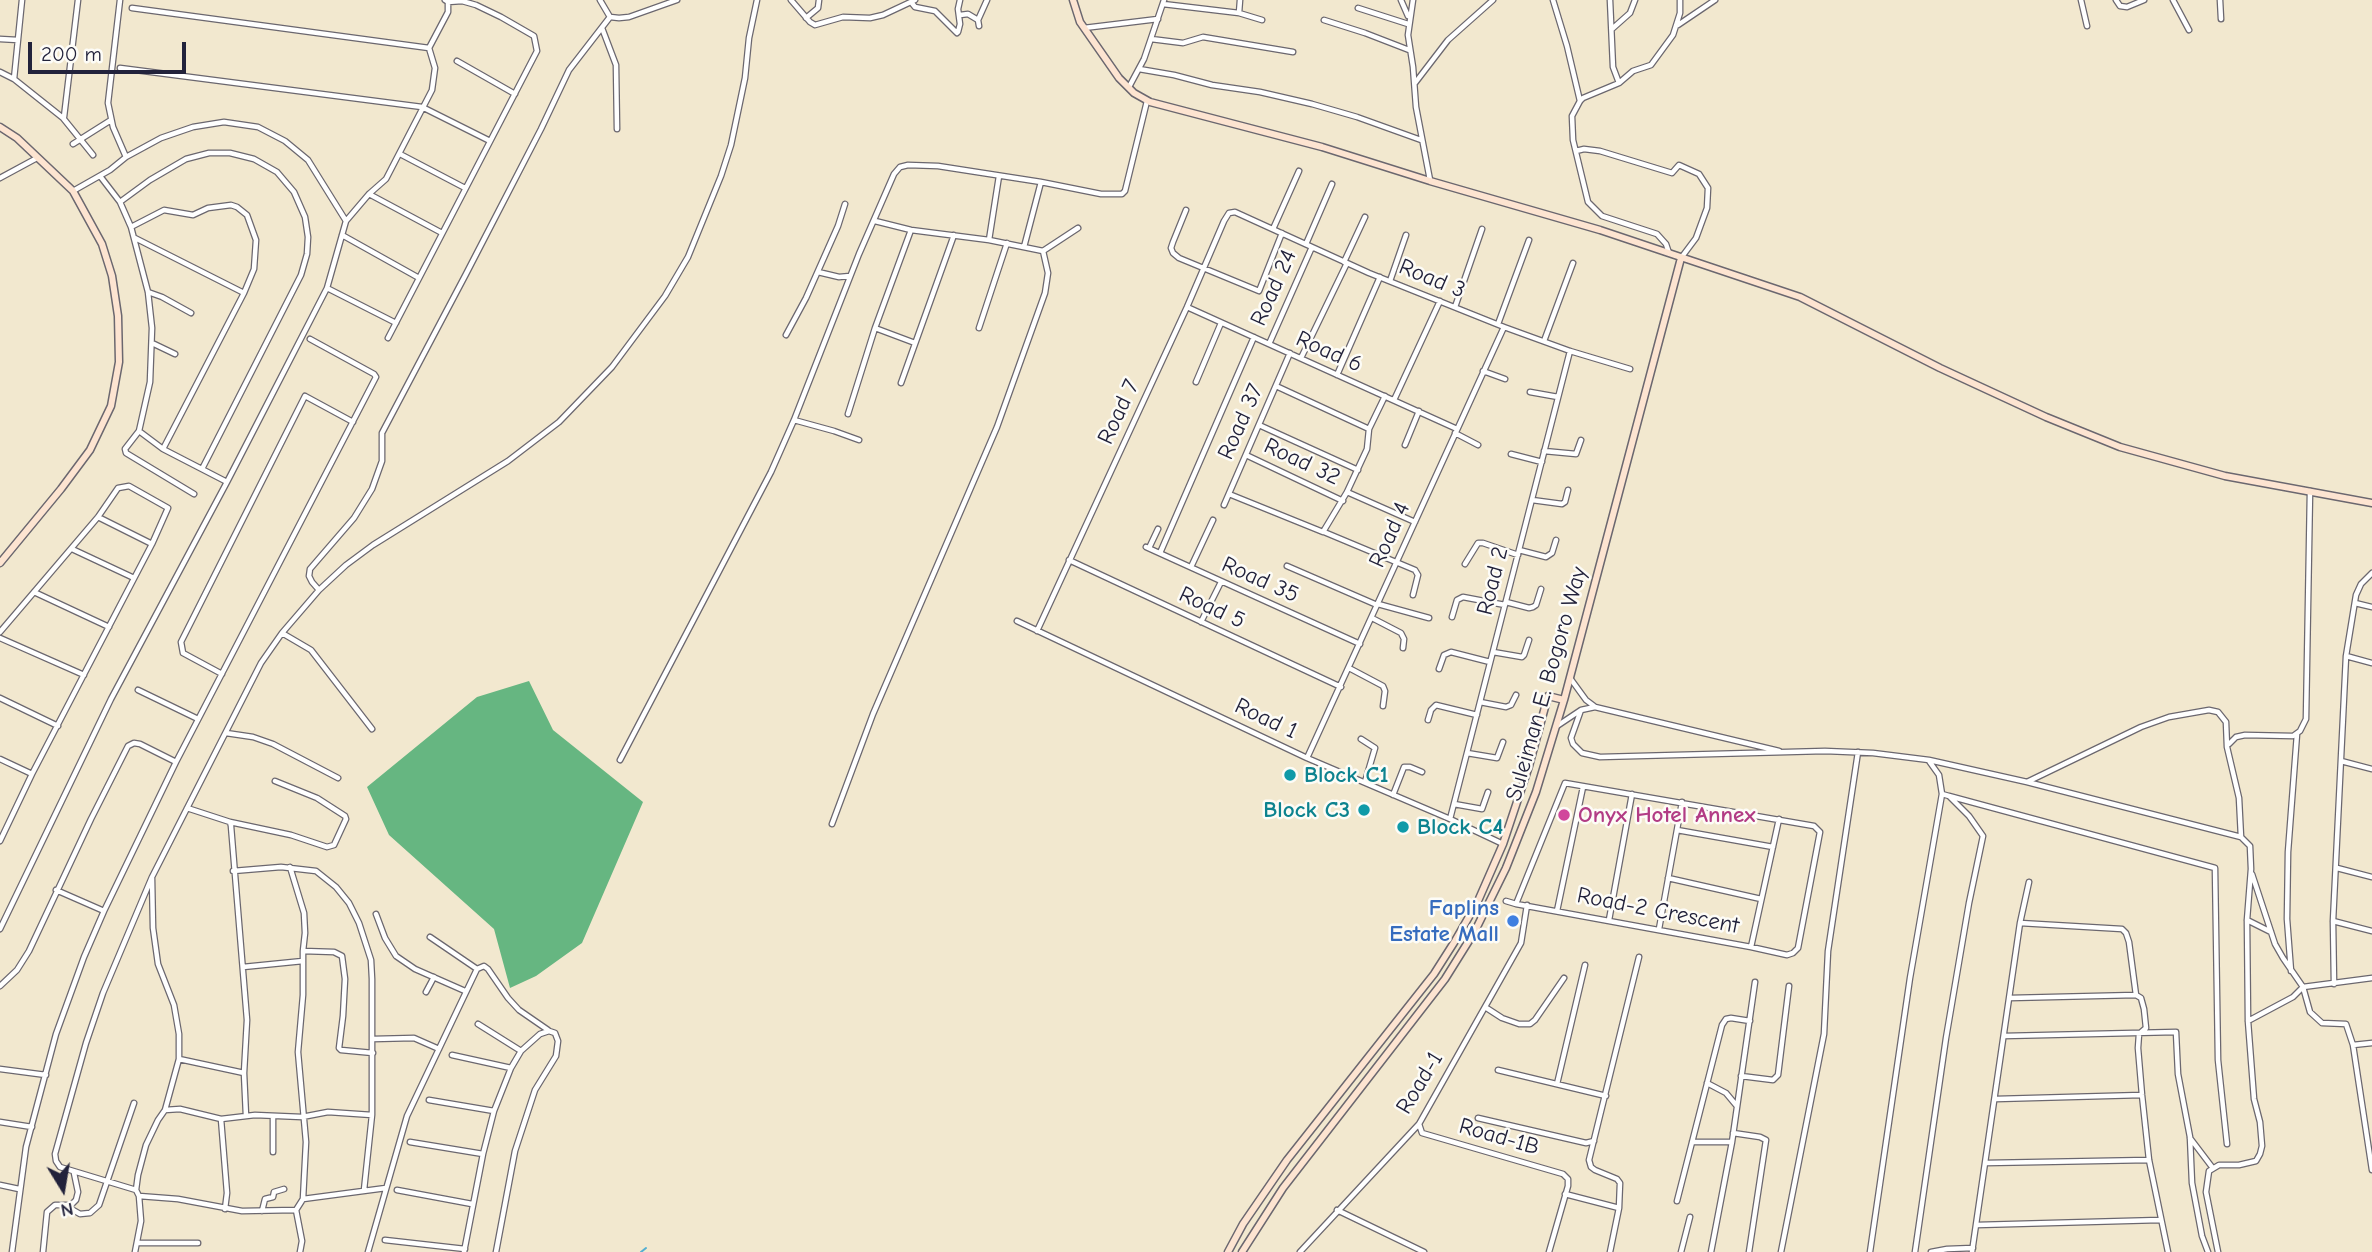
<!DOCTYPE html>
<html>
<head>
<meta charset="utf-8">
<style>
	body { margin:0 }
	#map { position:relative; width:2372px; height:1252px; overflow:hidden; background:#f2e8cf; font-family:"Comic Neue",sans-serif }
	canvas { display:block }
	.north { position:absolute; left:28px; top:1154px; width:70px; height:70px; -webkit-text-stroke:5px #fdfcf7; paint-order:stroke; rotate:169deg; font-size:19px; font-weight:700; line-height:28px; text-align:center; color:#22223b }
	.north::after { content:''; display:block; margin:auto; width:24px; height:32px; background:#22223b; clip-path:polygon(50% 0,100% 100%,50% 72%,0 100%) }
	.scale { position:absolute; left:28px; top:42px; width:158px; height:32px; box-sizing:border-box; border:4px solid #22223b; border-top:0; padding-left:9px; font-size:21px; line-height:24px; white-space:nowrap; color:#22223b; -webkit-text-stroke:5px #fdfcf7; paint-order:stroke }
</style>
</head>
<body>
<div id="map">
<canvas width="2372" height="1252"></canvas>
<div class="north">N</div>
<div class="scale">200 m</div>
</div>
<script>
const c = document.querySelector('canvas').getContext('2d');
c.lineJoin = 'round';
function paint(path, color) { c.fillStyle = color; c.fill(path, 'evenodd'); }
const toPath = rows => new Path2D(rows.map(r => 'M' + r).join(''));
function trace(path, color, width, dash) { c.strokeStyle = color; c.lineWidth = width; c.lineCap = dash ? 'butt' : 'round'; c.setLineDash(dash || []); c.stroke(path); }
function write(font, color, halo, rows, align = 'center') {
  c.font = font + ' "Comic Neue",sans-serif'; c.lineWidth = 5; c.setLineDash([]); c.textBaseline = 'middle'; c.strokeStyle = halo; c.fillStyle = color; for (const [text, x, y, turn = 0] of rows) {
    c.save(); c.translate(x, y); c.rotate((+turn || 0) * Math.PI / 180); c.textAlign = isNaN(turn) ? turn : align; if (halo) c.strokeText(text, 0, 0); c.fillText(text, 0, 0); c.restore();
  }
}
const forest = toPath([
	[529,681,553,730,643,802,582,943,536,976,510,988,494,929,389,835,367,787,477,697]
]);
const stream = toPath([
	[641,1252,646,1248]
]);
const street = toPath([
	[600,0,610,17,619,18,629,17,677,0],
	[791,0,810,22,815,25,843,17,870,18,883,15,915,0],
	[1401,0,1408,16],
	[1413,0,1408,35,1413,67,1416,107,1430,180],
	[1553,0,1567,46,1580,101],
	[1610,0,1613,67,1619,83],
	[2081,0,2087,26],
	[2116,0,2120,6,2127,7,2144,0],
	[2173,0,2189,30],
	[2220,0,2221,19],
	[911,2,915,7,935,11,957,33],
	[1163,4,1239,13,1262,20],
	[132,8,429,48],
	[1358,8,1408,24],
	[1239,13,1240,0],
	[960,15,968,14,978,20],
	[806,18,818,8,819,0],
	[1324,20,1365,33,1409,50],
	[1678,25,1715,0],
	[979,26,978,20,987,0],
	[602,28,616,65,617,129],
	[1084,28,1158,19],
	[1612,29,1630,13,1635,0],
	[958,32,960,24,958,9,960,0],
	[0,39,18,40],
	[1151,39,1183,43,1203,37,1293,52],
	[457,61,515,94],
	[120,68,422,107,490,141],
	[1139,69,1174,75,1212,85,1260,92,1312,104,1357,117,1421,140],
	[0,72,14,79,63,118,93,155],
	[14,79,22,0],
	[1415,83,1448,40,1493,0],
	[1129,87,1144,59,1164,0],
	[64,117,78,0],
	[73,144,111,120],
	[1576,151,1584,149,1600,151,1672,173,1679,165,1699,174,1708,188,1707,208,1696,238,1681,258],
	[400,154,465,188],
	[126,157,161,138,193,127,224,122,258,127,285,141,308,160,346,221],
	[100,176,120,202,131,227,148,292,152,328,150,382,139,431,163,449,227,482],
	[0,178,37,158],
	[73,191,110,170,126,157,113,127,108,103,120,0],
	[369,194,442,233],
	[120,202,150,180,186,159,209,153,230,153,254,159,277,172,294,192,305,217,308,237,307,254,301,275,202,469],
	[1186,210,1173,242,1171,248,1173,253,1179,258,1259,291,1282,233],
	[875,221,911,230,989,240,1043,251,1078,228],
	[131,227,164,210,193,215,208,208,231,205,237,207,247,215,256,240,254,269,244,293,163,449],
	[1273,229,1299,171],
	[342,235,419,278],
	[135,238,244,293],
	[989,240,999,176],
	[1306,244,1332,184],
	[1024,247,1041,182],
	[1669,253,1666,244,1657,234,1602,216,1588,202,1573,140,1572,116,1580,101,1583,98,1619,83,1633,71,1651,65,1673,35,1680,13,1680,0],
	[1344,262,1365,217],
	[818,272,839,277,850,276],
	[1390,281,1406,235],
	[327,288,396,323],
	[148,292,162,297,191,313],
	[1187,307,1457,429],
	[1455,307,1482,229],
	[1498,324,1529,240],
	[875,328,915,343],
	[979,328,1007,243],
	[786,335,806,298,838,226,845,204],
	[388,338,537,51,534,36,501,17,476,5,462,1,448,2,445,0],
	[1544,341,1573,263],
	[152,343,175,354],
	[1269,344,1312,247],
	[1301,358,1347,263],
	[1483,371,1505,379],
	[1337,375,1380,277],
	[1196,382,1221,323],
	[901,383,954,235],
	[1276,386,1369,429,1385,396],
	[1530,392,1558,397],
	[1394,400,1440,301],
	[848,414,875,328,911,230],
	[794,420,834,431,859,440],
	[1259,425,1358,470],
	[139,431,125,449,126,453,194,494],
	[1455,433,1478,445],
	[1405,445,1419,411],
	[1544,451,1576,454,1581,440],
	[1511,454,1542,462],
	[1246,455,1343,501],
	[1347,492,1415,522],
	[1229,494,1323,532,1347,492,1367,449,1369,429],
	[1532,500,1562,504,1565,502,1568,490],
	[1224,505,1290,353],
	[98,517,152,544],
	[1324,532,1415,570,1418,575,1413,595],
	[1146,547,1360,644],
	[1149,548,1158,529],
	[72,549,134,578],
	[1519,550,1546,557,1552,553,1556,540],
	[1160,553,1254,337],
	[1069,560,1341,687],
	[1465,564,1478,543,1483,543,1518,555],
	[1287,566,1377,605],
	[1191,567,1213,520],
	[319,590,312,582,309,576,310,569,354,518,372,489,382,461,382,433,466,274,541,129,569,70,610,17],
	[34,592,109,627],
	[1506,602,1529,608,1533,607,1536,605,1541,589],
	[2355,603,2372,607],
	[1378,604,1429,618],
	[1452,617,1457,600,1463,597,1505,605],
	[1372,618,1401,633,1404,639,1403,648],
	[1017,621,1307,758,1450,819,1503,844],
	[1201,622,1221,582],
	[1037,631,1187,307,1224,221,1229,213,1235,212,1369,273,1504,327,1570,351,1630,369],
	[0,632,98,517,118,488,129,486,168,508,152,544,32,774,0,841],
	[282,633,311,650,372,729],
	[0,638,84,675],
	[1493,652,1522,657,1524,655,1529,640],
	[2346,656,2372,663],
	[1349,668,1383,686,1385,691,1383,706],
	[1439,669,1444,655,1451,652,1490,662],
	[222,674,183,653,181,642,305,396,353,422],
	[1570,678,1586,700,1594,706],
	[138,690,198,719],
	[0,698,58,726],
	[1480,702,1506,707,1511,705,1516,695],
	[1581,710,1571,738,1573,744,1582,753,1600,757,1825,751,1873,753,1929,760,2027,782,2141,727,2169,717,2209,710,2218,712,2226,722,2227,747,2239,798,2241,837],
	[1428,720,1431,710,1436,705,1477,715],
	[1557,726,1581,710,1595,707,1779,751],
	[226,733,253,737,273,744,338,778],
	[1361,739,1375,748,1365,782],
	[2229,744,2236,737,2245,735,2293,736,2300,731,2306,719,2310,491],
	[1467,753,1497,758,1503,742],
	[1307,758,1504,327],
	[0,759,32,774],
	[620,760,771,472,794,420,859,254,894,174,900,167,908,165,938,166,1041,182,1101,194,1122,194,1125,191,1147,101],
	[2341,761,2372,769],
	[2027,782,2241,837,2250,846,2251,869,2247,920,2248,1021,2254,1099,2260,1122,2262,1146,2260,1154,2256,1161,2239,1165,2219,1165,2209,1171,2206,1192,2218,1252],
	[1393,795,1404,767,1410,767,1422,772],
	[1949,796,2215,868,2218,1060,2227,1144],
	[1454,804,1482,809,1488,792],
	[187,808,230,822,231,826,247,1020,244,1073],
	[1450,819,1570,351],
	[230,822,291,835,327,847,334,845,346,819,345,816,317,798,275,781],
	[832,824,873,714,997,427,1045,293,1048,273,1043,251],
	[1677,830,1773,847],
	[290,867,304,913,305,933,303,951],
	[2337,868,2372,877],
	[233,871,281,867,316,871,336,887,349,903,359,923,371,960,372,979,372,1115,364,1190],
	[2252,874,2275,944,2283,958,2303,987,2310,1012,2322,1023,2346,1024,2353,1045,2372,1043],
	[1668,878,1761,899],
	[56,890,104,911],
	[1506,901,1516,904,1751,947,1787,955,1793,953,1798,948,1820,832,1814,826,1565,783,1516,904],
	[1557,911,1583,787],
	[376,914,385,938,396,956,415,969,465,991],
	[1609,920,1632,794],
	[2247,920,2271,932],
	[2333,921,2372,931],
	[2020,923,2122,929,2126,933,2129,942,2136,995,2141,998,2144,1009,2146,1028,2139,1034,2138,1048,2142,1095,2149,1160,2168,1252],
	[0,929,111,699,227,482,327,288,346,221,369,194,386,179,432,90,435,68,429,48,448,12,448,2],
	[1659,929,1682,802],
	[430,937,477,969],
	[1751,947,1779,819],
	[243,967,303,961],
	[2291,971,2287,919,2288,852,2297,734],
	[2334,984,2333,921,2346,656,2356,595,2361,584,2372,573],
	[0,986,17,970,29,951,91,819,128,746,134,743,140,744,176,762],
	[426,992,434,977],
	[2010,998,2136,995],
	[1485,1007,1502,1018,1519,1024,1530,1024,1535,1020,1564,978],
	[2248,1021,2293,997,2303,987,2372,978],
	[478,1024,521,1051],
	[2004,1036,2176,1032,2178,1074,2190,1137,2192,1183,2202,1236,2208,1252],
	[373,1039,414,1038,439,1049],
	[2353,1045,2372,1170],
	[452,1055,511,1068],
	[179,1059,244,1073,246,1116],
	[0,1069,46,1075],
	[1498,1070,1606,1096],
	[1741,1076,1773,1080,1778,1075,1789,986],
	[1707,1083,1726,1093,1736,1105],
	[1557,1084,1585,965],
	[1996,1099,2142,1095],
	[429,1100,494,1111],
	[165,1110,180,1109,221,1119,255,1115,302,1117,328,1112,372,1115],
	[273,1116,273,1152],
	[1478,1118,1586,1143,1594,1141],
	[221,1119,227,1193,225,1209],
	[0,1122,32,1127],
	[1419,1124,1422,1133,1563,1174,1568,1179,1568,1186,1549,1252],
	[1733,1133,1760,1137,1766,1140,1749,1252],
	[2190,1138,2212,1167],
	[410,1142,483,1154],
	[1692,1142,1732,1142],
	[1986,1163,2149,1160],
	[0,1185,19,1189],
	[136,1190,138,1175,146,1145,158,1120,165,1110,179,1059,179,1034,174,1005,158,964,153,928,152,878],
	[397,1190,472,1204],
	[1565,1194,1619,1208],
	[139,1196,178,1199,242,1211,296,1210],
	[303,1199,386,1188],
	[1677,1201,1722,1025,1726,1019,1731,1018,1750,1021],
	[66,1206,80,1214,90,1213,99,1205,134,1103],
	[296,1210,303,1199,306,1142,298,1052,303,995,303,951,334,952,342,956,345,979,343,1016,339,1048,341,1050,373,1053],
	[296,1210,302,1241,300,1252],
	[1337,1210,1424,1252],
	[262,1211,265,1199,273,1197,274,1192,284,1189],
	[1977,1225,2160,1220],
	[385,1240,465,1249],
	[137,1243,198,1243],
	[12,1252,26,1147,56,1034,84,957,104,911,176,762,376,377,374,374,310,339],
	[43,1252,47,1212,55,1205,71,1205,76,1200,78,1192,74,1173],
	[135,1252,141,1221,139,1196,136,1190,60,1167,56,1161,55,1154,86,1043,103,993,152,877,261,663,282,633,319,590,346,565,373,545,508,461,559,422,612,367,665,296,688,257,721,176,731,145,745,78,749,38,757,0],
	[368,1252,407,1116,477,969,484,966,488,969,508,998,519,1010,548,1030],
	[464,1252,483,1154,494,1111,511,1068,521,1051,540,1034,549,1031,555,1033,558,1041,556,1056,535,1090,515,1151,496,1252],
	[1300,1252,1419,1124,1521,943,1527,905],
	[1610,1252,1619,1208,1620,1183,1617,1179,1595,1170,1591,1167,1589,1160,1639,957],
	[1681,1252,1690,1217],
	[1711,1252,1732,1142,1755,982],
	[1781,1252,1824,1034,1828,951,1858,752],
	[1870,1252,1910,978,1942,794],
	[1915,1252,1946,1038,1969,903,1983,836,1969,816,1949,796,1942,794,1939,775,1929,761],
	[1931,1252,1947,1249,1973,1248],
	[1972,1252,2020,923,2029,882]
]);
const secondary = toPath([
	[1073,0,1080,22,1119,78,1134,93,1150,102,1322,147,1430,181,1600,230,1800,297,1940,368,2046,417,2120,447,2225,476,2372,503],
	[0,127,17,138,73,191,102,244,112,276,118,316,119,362,111,406,90,450,61,489,0,563],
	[1228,1252,1243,1224,1287,1160,1434,974,1455,941,1478,901,1503,844,1529,766,1548,696,1564,700],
	[1242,1252,1283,1188,1445,979,1475,931,1506,868,1536,792,1564,700,1681,258]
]);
const markers = [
	[1290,775,7,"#0f9aa8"],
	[1364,810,7,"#0f9aa8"],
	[1564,815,7,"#d1479c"],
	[1403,827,7,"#0f9aa8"],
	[1513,921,7,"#3f7fe0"]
];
const streetNames = [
	["Road 3",1432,279,22],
	["Road 24",1274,288,-66],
	["Road 6",1329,352,24],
	["Road 7",1119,412,-65],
	["Road 37",1241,422,-66],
	["Road 32",1302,462,25],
	["Road 4",1390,535,-66],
	["Road 35",1260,580,24],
	["Road 2",1493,581,-76],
	["Road 5",1212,608,25],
	["Suleiman E. Bogoro Way",1547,684,-74],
	["Road 1",1266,719,25],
	["Road-2 Crescent",1658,911,11],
	["Road-1",1420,1083,-59],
	["Road-1B",1499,1137,16]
];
const cultureNames = [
	["Block C1",1304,775],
	["Block C3",1350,810,"right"],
	["Block C4",1417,827]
];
const hotelNames = [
	["Onyx Hotel Annex",1578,815]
];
const shopNames = [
	["Faplins",1499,908],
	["Estate Mall",1499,934]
];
paint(forest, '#66b681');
trace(stream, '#54afd2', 2);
trace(street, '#6b676f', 7);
trace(secondary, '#6b676f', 9);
trace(street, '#fff', 4.5);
trace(secondary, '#fde4d1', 6);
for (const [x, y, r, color] of markers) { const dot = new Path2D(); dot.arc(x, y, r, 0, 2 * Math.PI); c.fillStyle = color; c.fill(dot); trace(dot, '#fdfcf7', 2.5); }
write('23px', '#22223b', '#fdfcf7', streetNames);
write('bold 23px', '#0d838f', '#fdfcf7', cultureNames, 'left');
write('bold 23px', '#b23c85', '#fdfcf7', hotelNames, 'left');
write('bold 23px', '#366cbe', '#fdfcf7', shopNames, 'right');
</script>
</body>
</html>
